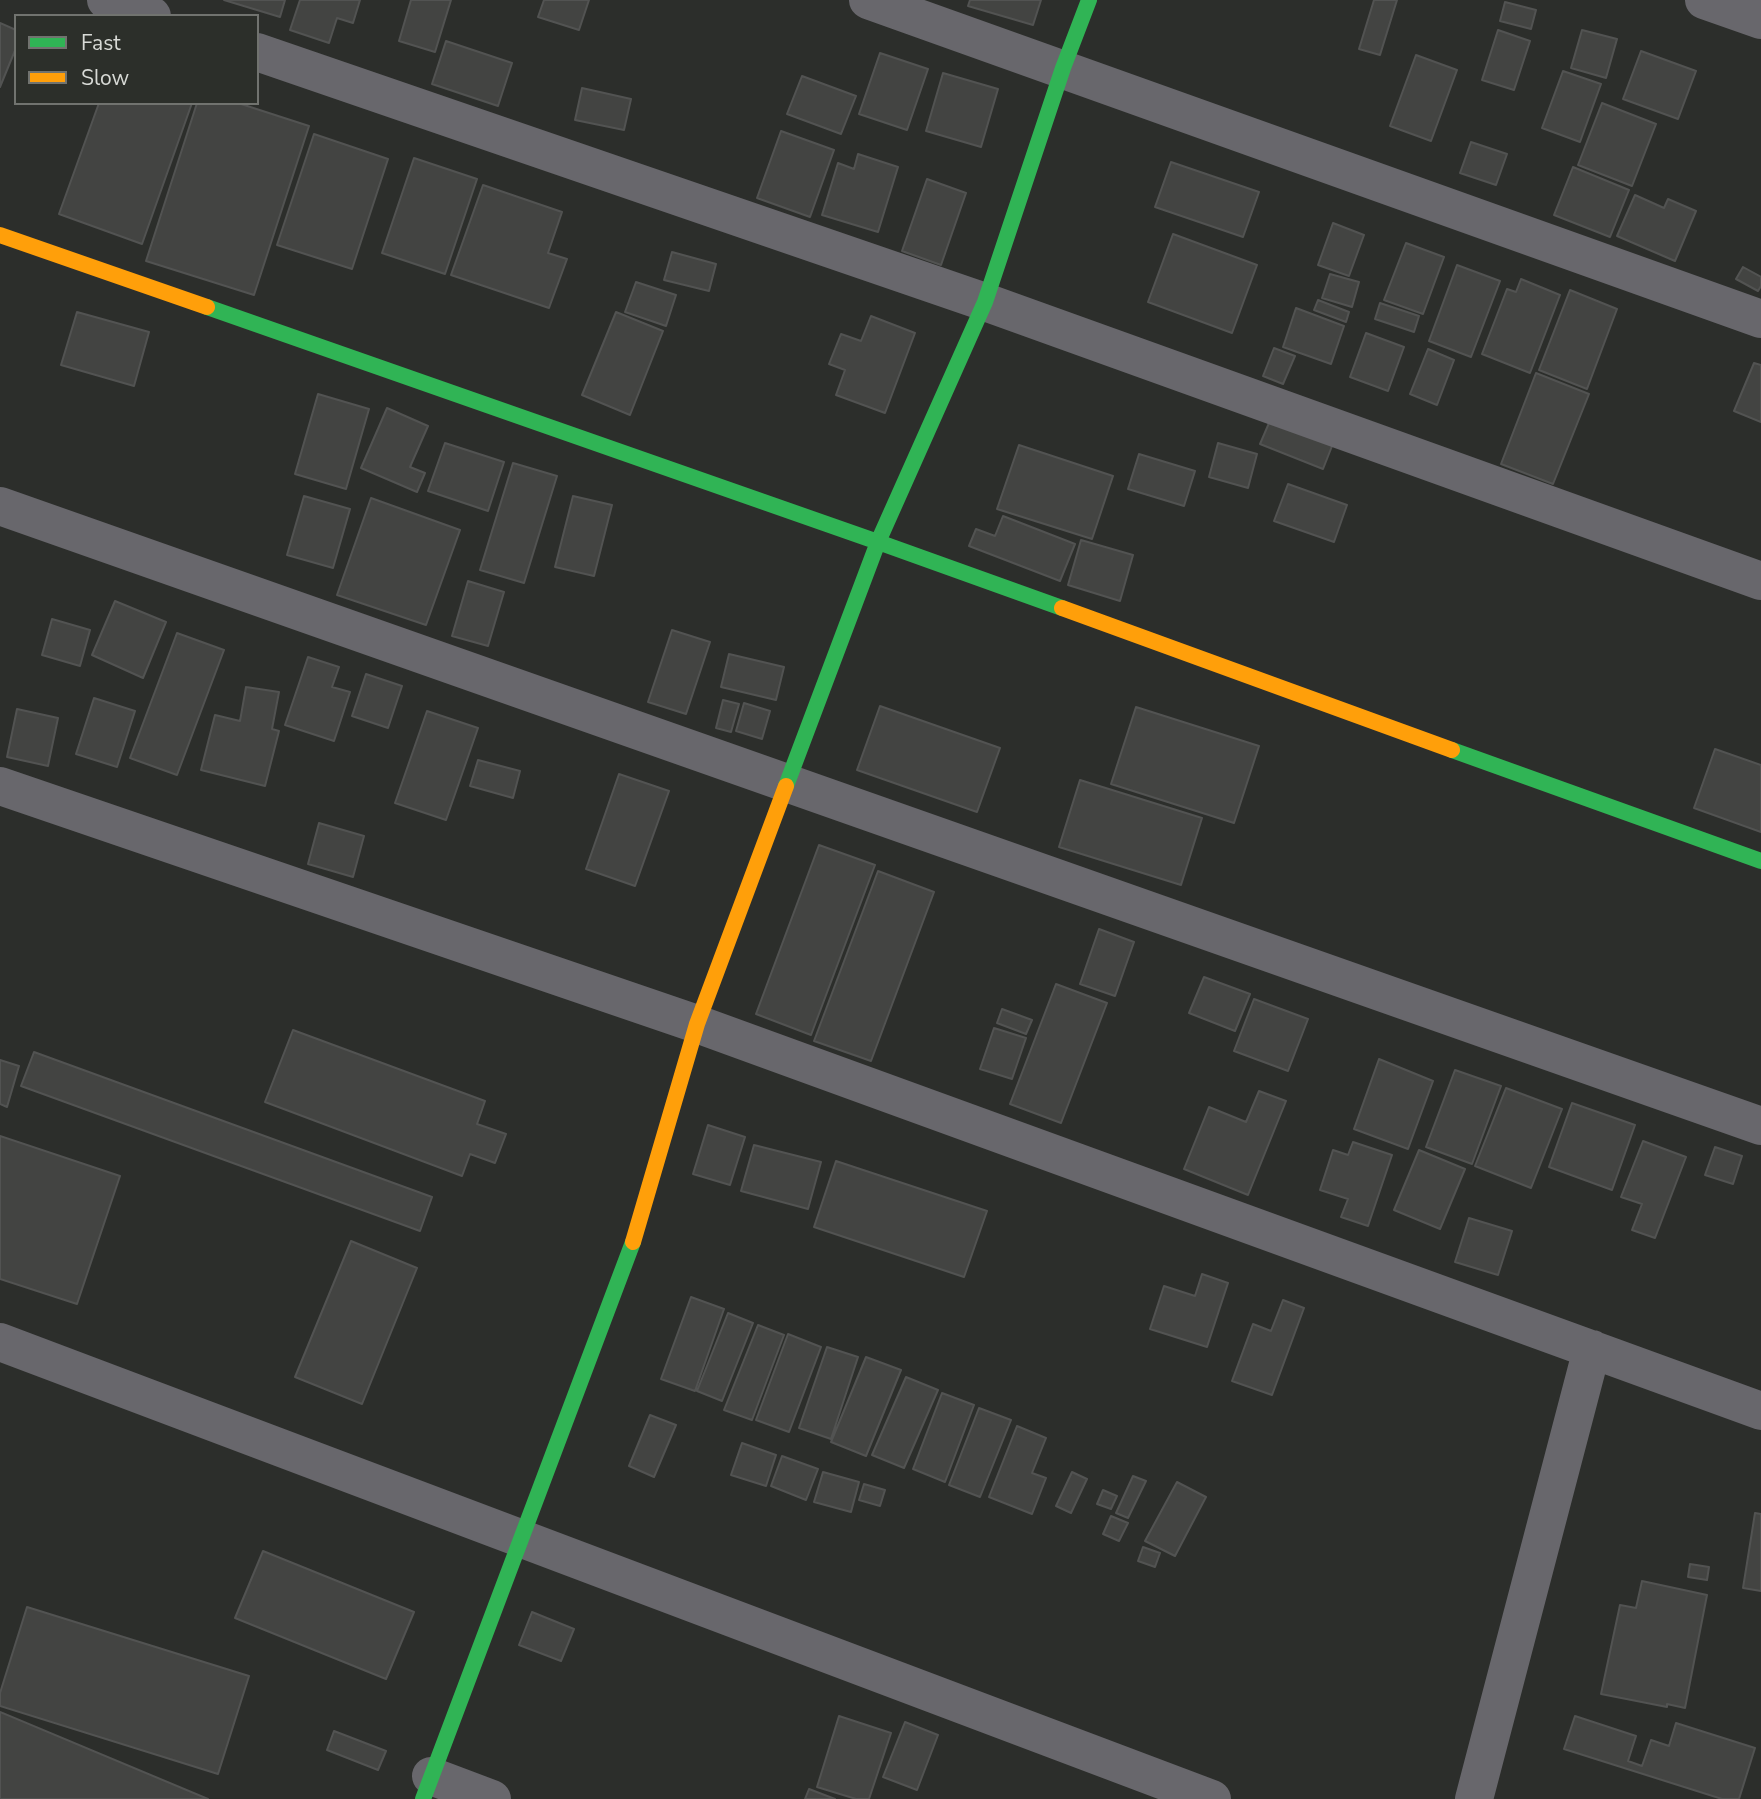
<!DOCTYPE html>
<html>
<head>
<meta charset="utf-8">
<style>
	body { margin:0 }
	#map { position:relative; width:1761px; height:1799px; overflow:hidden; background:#2c2e2b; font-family:"Nunito Sans",sans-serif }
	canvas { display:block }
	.legend { position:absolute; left:14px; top:14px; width:245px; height:91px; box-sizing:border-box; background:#2c2f2a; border:2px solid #71736f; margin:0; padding:9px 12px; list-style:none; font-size:21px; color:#d8dad6 }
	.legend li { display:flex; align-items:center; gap:14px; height:35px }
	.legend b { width:35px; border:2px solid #71736f }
</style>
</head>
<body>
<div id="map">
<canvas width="1761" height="1799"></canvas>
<ul class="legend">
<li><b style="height:9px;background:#30b455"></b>Fast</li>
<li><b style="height:9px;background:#ff9f0a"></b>Slow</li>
</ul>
</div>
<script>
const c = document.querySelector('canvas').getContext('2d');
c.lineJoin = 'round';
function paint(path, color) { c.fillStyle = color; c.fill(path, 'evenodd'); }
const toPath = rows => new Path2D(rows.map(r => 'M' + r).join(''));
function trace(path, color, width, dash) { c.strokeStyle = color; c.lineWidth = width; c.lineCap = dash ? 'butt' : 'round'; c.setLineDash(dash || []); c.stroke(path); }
const building = toPath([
	[224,0,285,0,280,17,224,0],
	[300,0,360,0,353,23,337,18,329,43,290,30,300,0],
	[411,0,451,0,435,52,399,41,411,0],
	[544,0,589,0,579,30,538,17,544,0],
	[970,0,1041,0,1033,25,968,6,970,0],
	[1374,0,1397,0,1380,55,1359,49,1374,0],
	[1505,2,1536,10,1531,29,1500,21,1505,2],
	[0,23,16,30,16,48,0,87,0,23],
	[1498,30,1530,41,1514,90,1482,80,1498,30],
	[1582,30,1617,39,1606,78,1571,68,1582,30],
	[446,41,512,63,498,106,432,84,446,41],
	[1641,51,1696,71,1678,119,1623,99,1641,51],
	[880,53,928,69,907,130,859,114,880,53],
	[1416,55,1457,70,1431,141,1390,126,1416,55],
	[1563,71,1601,84,1580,142,1542,128,1563,71],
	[943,73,998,89,981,147,926,131,943,73],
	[802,76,856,96,841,134,787,114,802,76],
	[582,88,631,99,624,130,575,120,582,88],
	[99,103,192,103,142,244,59,214,99,103],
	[197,103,238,103,309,126,254,295,146,261,197,103],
	[1602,103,1656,124,1632,186,1578,165,1602,103],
	[781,131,834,150,810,217,757,198,781,131],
	[314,134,388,159,352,269,277,245,314,134],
	[1471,142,1507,154,1496,185,1460,173,1471,142],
	[858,154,898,167,878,232,822,215,838,163,854,169,858,154],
	[414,158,477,179,445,274,382,253,414,158],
	[1171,162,1259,192,1243,237,1155,207,1171,162],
	[1573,167,1629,190,1610,237,1554,215,1573,167],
	[927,179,966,193,941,265,902,251,927,179],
	[483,185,562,212,548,253,567,259,549,308,451,275,483,185],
	[1635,195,1664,208,1668,199,1696,211,1675,261,1617,236,1635,195],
	[1333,223,1364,235,1349,276,1318,265,1333,223],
	[1173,234,1257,265,1232,333,1148,302,1173,234],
	[1406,243,1444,257,1423,314,1384,300,1406,243],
	[672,252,716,264,709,291,664,280,672,252],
	[1457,265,1500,281,1471,357,1429,341,1457,265],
	[1743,267,1761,277,1761,286,1758,291,1736,279,1743,267],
	[1330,274,1359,282,1352,307,1322,298,1330,274],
	[1521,279,1560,295,1530,373,1482,354,1507,289,1516,292,1521,279],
	[636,282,676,295,666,326,625,312,636,282],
	[1570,290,1617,309,1587,389,1539,370,1570,290],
	[1318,300,1349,312,1346,322,1314,310,1318,300],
	[1380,303,1419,316,1414,332,1375,319,1380,303],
	[1296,308,1344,326,1331,364,1283,347,1296,308],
	[77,312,149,332,134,386,61,365,77,312],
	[616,312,663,331,630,415,582,395,616,312],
	[871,316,915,333,885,413,836,395,845,370,829,364,841,334,861,341,871,316],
	[1366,333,1404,347,1388,391,1350,377,1366,333],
	[1274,348,1295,356,1283,384,1263,376,1274,348],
	[1428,349,1454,360,1437,405,1410,394,1428,349],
	[1754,363,1761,365,1761,422,1734,411,1754,363],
	[1536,373,1589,394,1553,484,1501,464,1536,373],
	[318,394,369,409,346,489,295,474,318,394],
	[387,408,428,426,410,467,425,473,417,492,361,468,387,408],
	[1272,416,1334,441,1323,469,1260,444,1272,416],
	[445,443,504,462,488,511,428,491,445,443],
	[1218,443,1257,454,1248,488,1209,477,1218,443],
	[1019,445,1113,476,1092,539,997,509,1019,445],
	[1139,454,1195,471,1184,506,1128,489,1139,454],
	[513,463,557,476,524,583,480,570,513,463],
	[1288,484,1347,505,1334,542,1274,521,1288,484],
	[304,496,350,509,333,568,287,555,304,496],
	[573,496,612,505,594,576,555,567,573,496],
	[371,498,460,530,426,625,337,595,371,498],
	[1003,516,1075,544,1060,581,969,546,976,529,995,536,1003,516],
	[1081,540,1133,555,1120,601,1068,585,1081,540],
	[468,581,504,592,488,646,452,636,468,581],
	[115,601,166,622,143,678,92,655,115,601],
	[52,619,90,630,80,666,42,655,52,619],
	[672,630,710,642,686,714,648,702,672,630],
	[177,633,224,650,177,775,130,758,177,633],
	[729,654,784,667,776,700,721,687,729,654],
	[308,657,339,667,332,687,350,692,334,741,285,725,308,657],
	[366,674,402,686,388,728,352,716,366,674],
	[246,687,279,692,272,729,279,731,265,786,201,770,215,715,240,721,246,687],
	[94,698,135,711,117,767,76,754,94,698],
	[723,700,739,704,731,732,716,728,723,700],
	[744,703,770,711,762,739,736,731,744,703],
	[880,706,1000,748,977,812,857,770,880,706],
	[1136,707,1259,746,1234,823,1111,784,1136,707],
	[17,709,58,718,48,766,7,757,17,709],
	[427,711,478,728,446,820,395,803,427,711],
	[1715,749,1761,765,1761,832,1694,808,1715,749],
	[478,760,520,771,513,798,470,786,478,760],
	[619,774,669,791,635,886,586,869,619,774],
	[1080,780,1202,818,1181,885,1059,847,1080,780],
	[319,823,364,836,353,877,308,864,319,823],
	[819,845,875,865,811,1035,756,1014,819,845],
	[878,871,934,892,871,1061,814,1041,878,871],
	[1099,929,1134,942,1115,996,1080,984,1099,929],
	[1204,977,1250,994,1235,1031,1189,1013,1204,977],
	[1056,984,1107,1003,1061,1123,1010,1104,1056,984],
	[1254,999,1308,1019,1288,1071,1234,1051,1254,999],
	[1002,1009,1032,1020,1026,1034,997,1023,1002,1009],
	[994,1028,1026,1038,1012,1079,980,1069,994,1028],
	[293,1030,485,1101,477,1124,506,1134,495,1163,470,1154,462,1176,265,1102,293,1030],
	[34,1052,432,1197,420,1231,21,1086,34,1052],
	[1379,1059,1433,1081,1408,1149,1354,1129,1379,1059],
	[0,1060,19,1066,7,1107,0,1104,0,1060],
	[1455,1070,1501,1086,1472,1164,1426,1147,1455,1070],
	[1506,1088,1562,1109,1531,1188,1475,1166,1506,1088],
	[1259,1091,1286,1101,1248,1195,1184,1169,1209,1107,1246,1122,1259,1091],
	[1572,1103,1635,1125,1612,1190,1549,1167,1572,1103],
	[708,1125,745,1137,730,1185,693,1174,708,1125],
	[0,1136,120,1176,77,1304,0,1279,0,1136],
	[1643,1141,1686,1157,1655,1238,1632,1230,1642,1204,1621,1197,1643,1141],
	[1353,1142,1392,1155,1368,1226,1341,1217,1348,1199,1320,1190,1333,1150,1348,1155,1353,1142],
	[754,1145,821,1162,808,1209,741,1191,754,1145],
	[1715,1147,1742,1156,1733,1184,1705,1175,1715,1147],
	[1419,1150,1465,1169,1440,1229,1394,1210,1419,1150],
	[836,1161,987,1211,964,1277,814,1227,836,1161],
	[1469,1218,1512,1231,1498,1275,1455,1262,1469,1218],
	[351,1241,417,1268,362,1404,295,1377,351,1241],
	[1202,1274,1228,1283,1207,1347,1150,1329,1164,1286,1195,1296,1202,1274],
	[691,1297,724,1309,695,1391,661,1379,691,1297],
	[1283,1300,1304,1308,1272,1395,1232,1381,1253,1324,1271,1331,1283,1300],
	[728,1313,753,1323,722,1401,697,1391,728,1313],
	[758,1325,784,1335,752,1420,724,1410,758,1325],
	[788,1334,821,1347,789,1432,756,1420,788,1334],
	[827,1347,858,1357,831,1439,799,1428,827,1347],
	[866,1357,901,1370,866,1456,831,1442,866,1357],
	[906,1377,938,1390,904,1468,872,1455,906,1377],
	[942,1393,974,1405,945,1482,913,1469,942,1393],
	[979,1408,1011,1420,980,1497,949,1485,979,1408],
	[650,1415,676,1425,654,1477,629,1466,650,1415],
	[1017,1426,1046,1438,1032,1473,1046,1478,1032,1514,989,1497,1017,1426],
	[742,1443,776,1455,766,1486,731,1475,742,1443],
	[782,1456,818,1469,806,1500,771,1486,782,1456],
	[823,1472,859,1482,851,1512,814,1502,823,1472],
	[1072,1472,1087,1479,1071,1513,1056,1506,1072,1472],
	[1133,1476,1146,1481,1128,1518,1116,1513,1133,1476],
	[1177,1482,1206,1497,1175,1556,1145,1541,1177,1482],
	[864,1484,885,1490,880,1506,859,1500,864,1484],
	[1103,1490,1117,1496,1111,1509,1097,1504,1103,1490],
	[1755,1513,1761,1514,1761,1591,1743,1588,1755,1513],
	[1111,1516,1128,1523,1119,1541,1103,1534,1111,1516],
	[1143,1547,1160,1553,1155,1567,1138,1561,1143,1547],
	[263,1551,414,1612,386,1679,235,1618,263,1551],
	[1690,1564,1709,1567,1707,1580,1688,1577,1690,1564],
	[1642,1581,1707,1595,1685,1708,1667,1704,1667,1707,1601,1694,1620,1605,1636,1608,1642,1581],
	[27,1607,249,1676,218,1774,0,1706,0,1693,27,1607],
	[532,1612,574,1629,561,1661,519,1645,532,1612],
	[0,1712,208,1799,0,1799,0,1712],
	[839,1716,891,1733,869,1799,856,1799,817,1787,839,1716],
	[1575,1716,1636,1736,1628,1761,1642,1766,1651,1740,1669,1746,1676,1723,1755,1748,1739,1799,1722,1799,1564,1749,1575,1716],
	[905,1722,938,1735,917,1790,883,1777,905,1722],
	[334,1731,386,1751,378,1770,327,1750,334,1731],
	[809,1789,835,1799,805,1799,809,1789]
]);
const street = toPath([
	[106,0,152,16],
	[868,0,1761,319],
	[1704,0,1761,20],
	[257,52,985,302,1761,581],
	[0,506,1761,1126],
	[0,786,697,1024,1761,1411],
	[0,1342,1212,1799],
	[431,1776,492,1799],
	[1474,1799,1592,1349]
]);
const fast = toPath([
	[207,307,878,542,1062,608],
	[1452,750,1761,861],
	[786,786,878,542,985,302,1063,68,1089,0],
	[423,1799,633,1242]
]);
const slow = toPath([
	[0,235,207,307],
	[1062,608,1452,750],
	[633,1242,697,1024,786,786]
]);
paint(building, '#434442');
trace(building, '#525352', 2);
trace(street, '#68676c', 38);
trace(fast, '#30b455', 16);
trace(slow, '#ff9f0a', 16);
</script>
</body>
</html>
